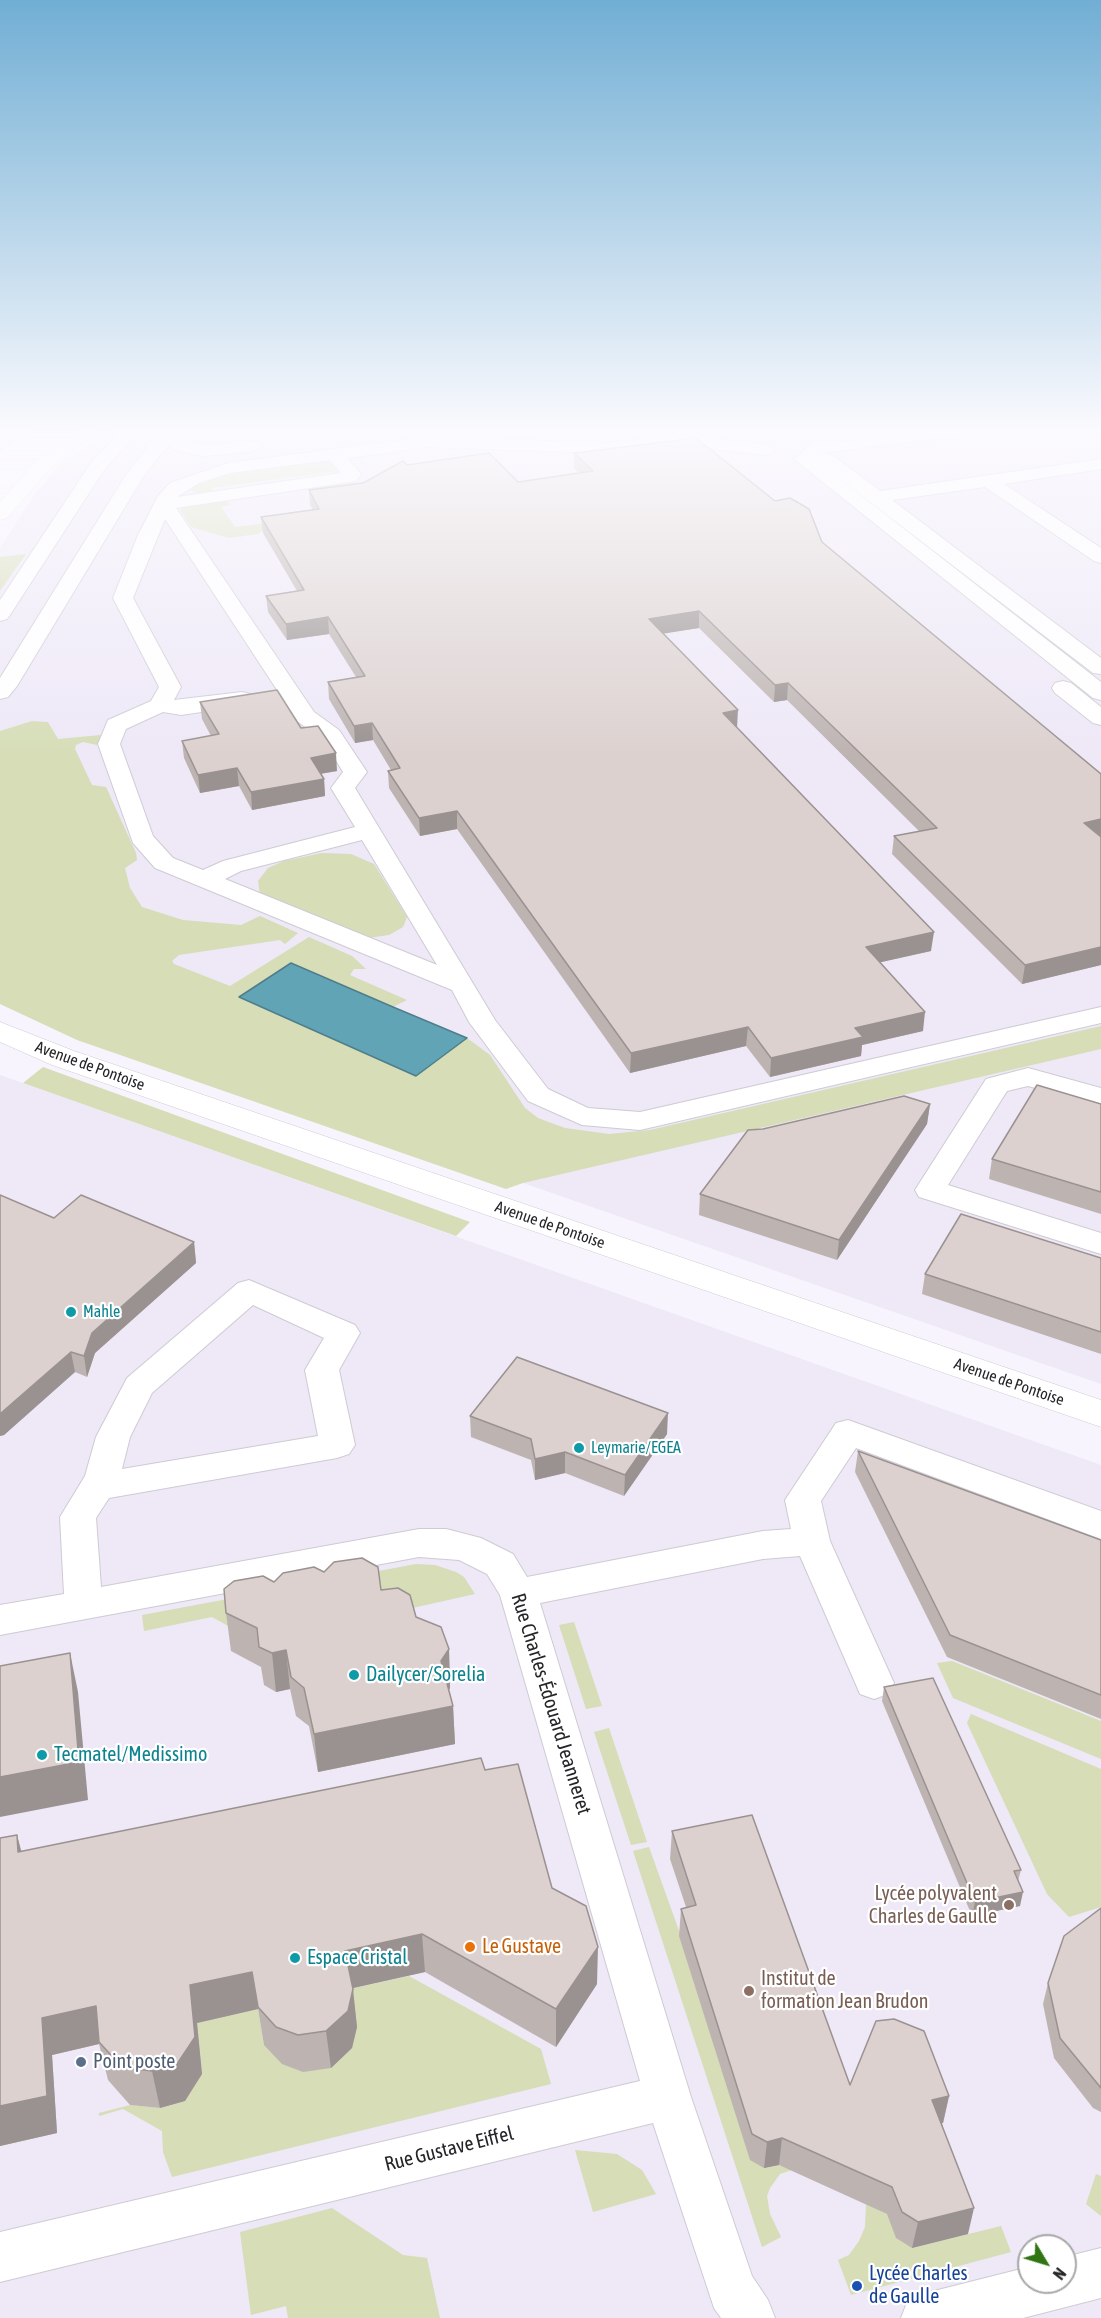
<!DOCTYPE html>
<html>
<head>
<meta charset="utf-8">
<style>
	body { margin:0 }
	#map { position:relative; width:1101px; height:2318px; overflow:hidden; background:#f7f4fd; font-family:"Asap Condensed",sans-serif }
	canvas { display:block }
	.north { position:absolute; left:1017px; top:2234px; width:60px; height:60px; box-sizing:border-box; background:#fff; border:2px solid #a8a8a9; border-radius:50%; rotate:128deg; font-size:16px; font-weight:700; line-height:24px; text-align:center; color:#262528 }
	.north::after { content:''; display:block; margin:auto; width:21px; height:27px; background:#317412; clip-path:polygon(50% 0,100% 100%,50% 72%,0 100%) }
</style>
</head>
<body>
<div id="map">
<canvas width="1101" height="2318"></canvas>
<div class="north">N</div>
</div>
<script>
const c = document.querySelector('canvas').getContext('2d');
c.lineJoin = 'round';
function paint(path, color) { c.fillStyle = color; c.fill(path, 'evenodd'); }
const toPath = rows => new Path2D(rows.map(r => 'M' + r).join(''));
function trace(path, color, width, dash) { c.strokeStyle = color; c.lineWidth = width; c.lineCap = dash ? 'butt' : 'round'; c.setLineDash(dash || []); c.stroke(path); }
function write(font, color, halo, rows, align = 'center') {
  c.font = font + ' "Asap Condensed",sans-serif'; c.lineWidth = 4.5; c.setLineDash([]); c.textBaseline = 'middle'; c.strokeStyle = halo; c.fillStyle = color; for (const [text, x, y, turn = 0] of rows) {
    c.save(); c.translate(x, y); c.rotate((+turn || 0) * Math.PI / 180); c.textAlign = isNaN(turn) ? turn : align; if (halo) c.strokeText(text, 0, 0); c.fillText(text, 0, 0); c.restore();
  }
}
const built = toPath([
	[0,431,33,431,0,453],
	[110,431,1101,431,1101,1384,523,1183,0,995,0,548,36,492,64,461],
	[0,1075,1101,1465,1101,2318,0,2318],
	[1029,2246,1065,2246,1065,2282,1029,2282]
]);
const green = toPath([
	[322,460,331,463,341,474,338,477,333,472,211,488,214,493,202,495,188,489,194,484,206,483,218,474],
	[226,500,231,505,221,507,235,527,275,522,258,534,229,538,191,527,180,510,185,507],
	[26,554,0,591,0,557],
	[32,721,48,722,58,739,101,735,97,745,83,742,76,745,75,749,92,785,106,787,136,853,137,860,125,868,130,888,142,907,183,920,241,925,260,916,298,933,285,944,280,940,179,955,172,961,174,964,230,986,309,937,352,956,366,969,354,969,350,975,407,1000,393,1007,291,963,240,998,416,1076,467,1038,490,1055,525,1108,538,1118,565,1128,609,1134,650,1130,1101,1026,1101,1049,523,1183,506,1189,77,1040,0,1004,0,731],
	[322,853,351,854,374,864,407,917,403,927,389,935,368,938,260,895,258,881,268,868,284,861],
	[43,1067,470,1222,456,1236,23,1083],
	[416,1564,435,1565,456,1572,464,1577,475,1594,408,1609,230,1627,212,1617,144,1631,142,1615],
	[574,1622,602,1706,586,1709,559,1625],
	[952,1661,1101,1721,1101,1759,953,1698,937,1663],
	[971,1714,1101,1769,1101,1907,1069,1917,1047,1894,967,1723],
	[609,1728,647,1842,631,1845,594,1732],
	[649,1847,764,2168,779,2165,792,2170,780,2174,770,2188,767,2196,770,2214,781,2237,762,2247,633,1851],
	[409,1976,541,2049,551,2084,172,2177,163,2152,162,2131,123,2109,99,2116,99,2113,130,2105,160,2108,185,2101,202,2074,197,2023,258,2009,264,2045,349,1989],
	[575,2150,617,2154,642,2170,656,2194,593,2212],
	[1096,2174,1101,2176,1101,2216,1086,2204],
	[866,2204,887,2214,912,2248,1001,2226,1011,2252,851,2295,838,2260,849,2255,859,2241,865,2227],
	[332,2208,403,2255,427,2258,440,2318,288,2318,286,2306,251,2315,240,2232]
]);
const water = toPath([
	[291,963,393,1007,467,1038,416,1076,239,997,291,963]
]);
const minor = toPath([
	[121,431,139,431,104,470,10,615,7,619,0,621,0,600,91,463,121,431],
	[166,431,205,431,192,443,203,446,253,441,262,446,253,451,203,456,172,449,170,446,162,452,143,477,17,686,8,697,0,699,0,678,126,475,150,444,166,431],
	[918,431,963,431,955,436,822,453,832,455,880,491,1101,459,1101,469,1004,484,1101,548,1101,563,1094,561,985,487,892,500,1101,658,1101,674,1093,673,818,462,1101,682,1101,700,1093,698,794,459,813,443,819,442,850,441,918,431],
	[681,435,767,445,776,450,767,455,681,445,605,453,426,447,347,458,361,474,356,481,350,482,176,508,314,712,339,730,367,772,355,788,495,1020,548,1089,588,1108,640,1112,1101,1007,1101,1023,640,1130,582,1125,528,1101,469,1022,452,990,155,868,133,843,98,744,108,720,151,701,159,687,113,598,138,535,158,496,170,483,228,463,426,437,605,443,681,435],
	[330,460,341,473,177,497,199,483,230,473,330,460],
	[165,519,298,722,323,739,343,772,331,788,355,827,223,861,203,870,173,858,153,836,120,744,126,729,163,712,181,715,242,706,250,704,253,699,250,694,242,692,174,700,181,687,133,598,165,519],
	[362,840,437,965,225,879,241,871,362,840],
	[1063,681,1071,683,1101,707,1101,725,1093,723,1055,693,1052,688,1055,683,1063,681],
	[1028,1068,1101,1088,1101,1106,1028,1086,1007,1091,948,1185,1101,1233,1101,1254,919,1197,915,1190,986,1079,1028,1068],
	[249,1280,355,1325,360,1333,339,1370,355,1445,349,1454,337,1458,109,1498,96,1518,101,1587,419,1529,446,1529,481,1538,513,1554,527,1577,763,1531,791,1529,785,1500,836,1423,848,1420,1101,1511,1101,1539,856,1448,821,1501,830,1541,894,1683,888,1694,874,1699,860,1694,800,1556,763,1559,540,1603,691,2097,752,2276,768,2300,775,2318,721,2318,714,2308,653,2123,0,2282,0,2232,640,2081,500,1595,487,1574,459,1560,419,1557,0,1635,0,1605,64,1594,60,1517,85,1476,96,1437,127,1378,238,1283,249,1280],
	[253,1305,324,1338,305,1370,318,1436,122,1469,130,1437,152,1393,253,1305],
	[1101,2248,1101,2298,1023,2318,901,2318,908,2300,926,2293,1029,2267,1029,2282,1065,2282,1065,2257,1101,2248]
]);
const major = toPath([
	[78,431,99,431,50,469,7,518,0,520,0,502,36,461,78,431],
	[0,1022,74,1051,1101,1400,1101,1427,52,1065,0,1042,0,1022]
]);
const wall = toPath([
	[574,453,822,542,1101,774,1101,965,1022,984,892,854,894,836,919,831,787,700,774,702,699,628,663,633,737,728,931,951,880,962,923,1031,862,1045,861,1056,770,1077,746,1046,630,1073,457,829,420,836,389,788,388,771,391,770,373,740,355,743,329,699,328,682,356,677,329,634,287,640,268,612,266,596,297,591,263,533,261,517,313,510,310,505,309,490,363,483,407,465,518,482,579,473,574,468],
	[200,702,301,728,337,771,321,774,324,779,325,796,252,810,239,786,200,793,184,758,182,741,211,736,202,719],
	[930,1104,927,1124,837,1260,699,1215,700,1194],
	[1101,1104,1101,1214,989,1179,992,1159],
	[0,1195,54,1218,194,1242,196,1263,95,1353,87,1377,75,1372,4,1435,0,1436],
	[1101,1258,1101,1354,922,1294,925,1274],
	[470,1416,667,1434,624,1496,565,1473,535,1480,531,1460,471,1437],
	[858,1451,1101,1540,1101,1719,947,1657,855,1472],
	[324,1572,381,1590,416,1617,449,1649,450,1688,449,1690,453,1706,455,1744,318,1772,309,1726,296,1716,290,1689,276,1692,264,1685,261,1667,231,1651,226,1613,274,1582],
	[884,1687,1021,1870,1018,1881,1020,1906,972,1916,882,1701],
	[485,1770,552,1888,597,1984,556,2047,425,1972,352,1988,357,2027,352,2048,331,2068,303,2072,282,2064,264,2045,258,2009,197,2023,202,2074,185,2101,160,2108,130,2105,108,2080,99,2044,52,2055,57,2133,0,2146,0,1838,17,1835,21,1851],
	[672,1831,850,2085,949,2096,943,2123,942,2123,968,2234,912,2248,896,2238,887,2214,779,2165,764,2168,750,2160,679,1936,681,1909,686,1907,670,1859],
	[1101,1908,1101,2112,1093,2108,1054,2058,1043,2004,1048,1983]
]);
const shadedWall = toPath([
	[699,611,699,628,649,636,649,619],
	[328,617,329,634,287,640,286,624],
	[788,683,787,700,774,702,775,685],
	[738,710,737,728,722,730,723,713],
	[372,723,373,740,355,743,354,726],
	[336,753,337,771,312,775,311,758],
	[237,768,239,786,200,793,198,775],
	[324,779,325,796,252,810,251,792],
	[457,811,457,829,420,836,419,818],
	[1101,819,1101,836,1084,823],
	[934,932,931,951,864,966,866,947],
	[1101,947,1101,965,1022,984,1025,965],
	[925,1012,923,1031,862,1045,861,1056,770,1077,771,1058,855,1028],
	[748,1027,746,1046,630,1073,631,1053],
	[930,1104,927,1124,837,1260,839,1240],
	[194,1242,196,1263,95,1353,87,1377,84,1356,92,1333],
	[71,1352,75,1372,4,1435,0,1436,0,1414],
	[668,1413,667,1434,624,1496,625,1475],
	[565,1452,565,1473,535,1480,535,1459],
	[449,1649,450,1688,443,1699,441,1661],
	[286,1650,290,1689,276,1692,272,1653],
	[70,1653,78,1692,88,1800,0,1817,0,1777],
	[453,1706,455,1744,318,1772,314,1734],
	[17,1835,27,1873,18,1852],
	[1023,1892,1020,1906,972,1916,975,1902],
	[422,1934,425,1972,349,1989,345,1951],
	[598,1947,597,1984,556,2047,556,2009],
	[252,1972,258,2009,197,2023,202,2074,185,2101,160,2108,152,2071,190,1985],
	[353,1989,357,2027,352,2048,331,2068,326,2031],
	[96,2006,99,2044,52,2055,57,2133,0,2146,0,2106,42,2018],
	[949,2096,943,2123,927,2127,932,2100],
	[782,2138,779,2165,764,2168,767,2142],
	[974,2208,968,2234,912,2248,918,2222]
]);
const building = toPath([
	[696,438,775,501,790,498,809,509,822,542,1101,774,1101,819,1084,823,1101,837,1101,947,1025,965,894,836,937,828,788,683,775,685,699,611,649,619,738,710,723,713,934,932,866,947,925,1012,855,1028,863,1037,771,1058,748,1027,631,1053,457,811,419,818,388,771,400,768,372,723,354,726,328,682,365,676,328,617,286,624,266,596,304,590,261,517,319,509,309,490,363,483,403,461,407,465,489,453,518,482,593,471,574,453,696,438],
	[277,690,301,728,318,726,336,753,311,758,324,779,251,792,237,768,198,775,182,741,219,734,200,702,277,690],
	[1037,1085,1101,1104,1101,1192,992,1159,1037,1085],
	[904,1096,930,1104,839,1240,700,1194,748,1130,763,1129,904,1096],
	[0,1195,54,1218,81,1195,194,1242,92,1333,84,1356,71,1352,0,1414,0,1195],
	[961,1214,1101,1258,1101,1332,925,1274,961,1214],
	[517,1357,668,1413,625,1475,565,1452,535,1459,531,1439,470,1416,517,1357],
	[858,1451,1101,1540,1101,1695,950,1635,858,1451],
	[362,1558,378,1567,381,1590,398,1588,410,1595,416,1617,441,1627,449,1649,441,1661,453,1706,314,1734,304,1688,291,1677,286,1650,272,1653,259,1647,257,1628,226,1613,224,1589,234,1581,263,1576,274,1582,283,1573,314,1567,324,1572,334,1562,362,1558],
	[70,1653,79,1762,0,1777,0,1666,70,1653],
	[933,1678,1021,1870,1014,1871,1023,1892,975,1902,884,1687,933,1678],
	[481,1758,485,1770,518,1764,552,1888,586,1906,598,1947,556,2009,422,1934,345,1951,353,1989,348,2011,326,2031,298,2035,276,2027,258,2007,252,1972,190,1985,195,2037,177,2064,152,2071,122,2067,99,2042,96,2006,42,2018,47,2096,0,2106,0,1838,17,1835,18,1852,481,1758],
	[752,1815,850,2085,876,2021,894,2019,924,2031,949,2096,932,2100,974,2208,918,2222,902,2212,892,2187,782,2138,767,2142,752,2134,681,1909,696,1905,672,1831,752,1815],
	[1101,1908,1101,2088,1060,2038,1048,1983,1064,1936,1101,1908]
]);
const markers = [
	[71,1312,6,"#0f9aa8"],
	[579,1448,6,"#0f9aa8"],
	[354,1675,6,"#0f9aa8"],
	[42,1755,6,"#0f9aa8"],
	[1009,1905,6,"#8d6e63"],
	[470,1947,6,"#e8710a"],
	[295,1958,6,"#0f9aa8"],
	[749,1991,6,"#8d6e63"],
	[81,2062,6,"#5c6f8a"],
	[857,2286,6,"#1a4fb4"]
];
const streetNames = [
	["Avenue de Pontoise",90,1066,20],
	["Avenue de Pontoise",550,1225,19],
	["Avenue de Pontoise",1009,1382,19]
];
const cultureNames = [
	["Mahle",83,1312],
	["Leymarie/EGEA",591,1448]
];
const nearCulturenames = [
	["Dailycer/Sorelia",366,1675],
	["Tecmatel/Medissimo",54,1755],
	["Espace Cristal",307,1958]
];
const nearStreetnames = [
	["Rue Charles-Édouard Jeanneret",551,1704,73],
	["Rue Gustave Eiffel",449,2149,-14]
];
const nearEducationnames = [
	["Lycée polyvalent",997,1894],
	["Charles de Gaulle",997,1917],
	["Institut de",761,1979,"left"],
	["formation Jean Brudon",761,2002,"left"]
];
const nearFoodnames = [
	["Le Gustave",482,1947]
];
const nearServicenames = [
	["Point poste",93,2062]
];
const nearTransitnames = [
	["Lycée Charles",869,2274],
	["de Gaulle",869,2297]
];
paint(built, '#eee8f7');
paint(green, '#d6ddb7');
paint(water, '#60a4b5');
trace(water, '#4f7e8b', 1.5);
trace(minor, '#cecbd3', 2);
trace(major, '#cecbd3', 1);
paint(minor, '#fff');
paint(major, '#fff');
paint(wall, '#bdb4b2');
paint(shadedWall, '#9a9291');
paint(building, '#dcd1cf');
trace(building, '#9a9291', 1.5);
const sky = c.createLinearGradient(0, 0, 0, 756);
sky.addColorStop(0, '#71aed4');
sky.addColorStop(0.57, '#fbfafe');
sky.addColorStop(1, '#fbfafe00');
c.fillStyle = sky;
c.fillRect(0, 0, 1101, 756);
for (const [x, y, r, color] of markers) { const dot = new Path2D(); dot.arc(x, y, r, 0, 2 * Math.PI); c.fillStyle = color; c.fill(dot); trace(dot, '#fff', 2); }
write('16px', '#262528', '#fff', streetNames);
write('16px', '#0d838f', '#fff', cultureNames, 'left');
write('20px', '#0d838f', '#fff', nearCulturenames, 'left');
write('20px', '#262528', '#fff', nearStreetnames);
write('20px', '#785e54', '#fff', nearEducationnames, 'right');
write('20px', '#c56008', '#fff', nearFoodnames, 'left');
write('20px', '#4e5e75', '#fff', nearServicenames, 'left');
write('20px', '#164399', '#fff', nearTransitnames, 'left');
</script>
</body>
</html>
